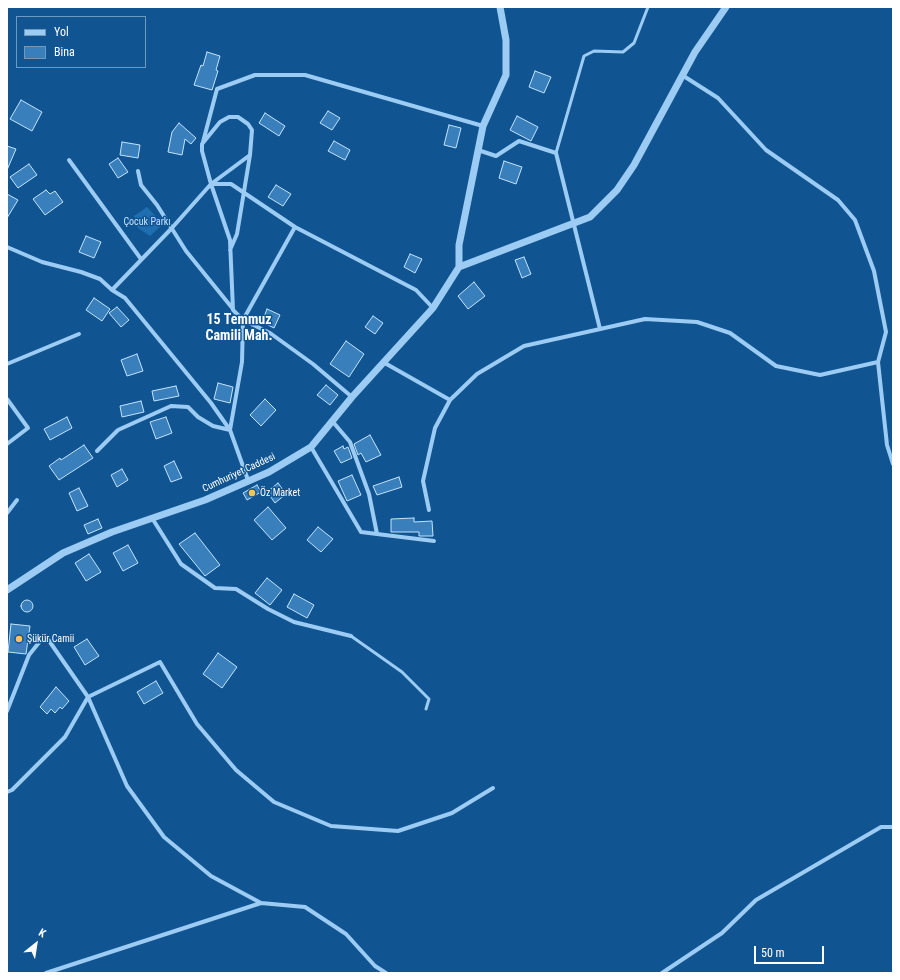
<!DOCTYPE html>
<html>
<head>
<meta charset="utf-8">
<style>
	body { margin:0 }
	#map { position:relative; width:900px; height:980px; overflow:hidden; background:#105592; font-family:"Roboto Condensed",sans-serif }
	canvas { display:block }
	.frame { position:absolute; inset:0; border:8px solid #fff; pointer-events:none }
	.legend { position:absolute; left:16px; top:16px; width:130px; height:52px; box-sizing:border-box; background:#105592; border:1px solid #7099be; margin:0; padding:5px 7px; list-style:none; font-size:12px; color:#fff }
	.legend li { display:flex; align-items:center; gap:8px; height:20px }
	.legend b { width:20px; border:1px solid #7099be }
	.north { position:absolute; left:16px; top:924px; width:40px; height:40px; -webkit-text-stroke:3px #105592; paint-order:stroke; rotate:30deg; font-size:11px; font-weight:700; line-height:16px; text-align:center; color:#fff }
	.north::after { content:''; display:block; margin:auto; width:14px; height:18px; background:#fff; clip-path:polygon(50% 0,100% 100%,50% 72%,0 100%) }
	.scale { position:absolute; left:754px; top:946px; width:70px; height:18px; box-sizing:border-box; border:2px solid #fff; border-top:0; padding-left:5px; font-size:12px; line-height:14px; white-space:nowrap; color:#fff; -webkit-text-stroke:3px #105592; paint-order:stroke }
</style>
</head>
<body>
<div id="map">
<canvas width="900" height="980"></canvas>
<div class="frame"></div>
<ul class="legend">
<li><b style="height:5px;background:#9cccf3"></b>Yol</li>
<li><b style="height:11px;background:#397fbb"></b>Bina</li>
</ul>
<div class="north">K</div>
<div class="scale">50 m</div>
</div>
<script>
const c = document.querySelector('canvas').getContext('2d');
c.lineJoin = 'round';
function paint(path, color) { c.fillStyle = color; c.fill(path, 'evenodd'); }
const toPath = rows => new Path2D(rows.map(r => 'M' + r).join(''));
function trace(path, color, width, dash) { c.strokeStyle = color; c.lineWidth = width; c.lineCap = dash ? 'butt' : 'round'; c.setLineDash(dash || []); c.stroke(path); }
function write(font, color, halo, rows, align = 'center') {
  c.font = font + ' "Roboto Condensed",sans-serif'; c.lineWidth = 3; c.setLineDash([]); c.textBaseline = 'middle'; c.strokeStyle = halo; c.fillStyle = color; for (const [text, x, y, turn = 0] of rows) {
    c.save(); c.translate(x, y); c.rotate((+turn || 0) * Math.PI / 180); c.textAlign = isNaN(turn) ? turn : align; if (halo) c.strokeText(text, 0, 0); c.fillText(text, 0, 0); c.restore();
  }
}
const green = toPath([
	[147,207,163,224,150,236,138,228,134,216]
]);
const building = toPath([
	[207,52,220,56,216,70,218,71,212,90,194,85,201,65,203,66,207,52],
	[535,71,551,77,544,93,529,87,535,71],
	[21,100,42,112,32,131,10,119,21,100],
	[328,111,340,118,332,130,320,123,328,111],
	[265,113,285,126,279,136,259,123,265,113],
	[517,116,538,127,531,141,510,130,517,116],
	[179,123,196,138,191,144,185,139,182,155,168,152,172,132,179,123],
	[449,125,461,128,456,148,444,145,449,125],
	[334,141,350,150,345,160,328,151,334,141],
	[122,142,140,145,138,158,120,155,122,142],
	[7,146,16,149,7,170,7,146],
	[118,158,128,172,118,178,109,164,118,158],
	[504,161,522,167,516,184,499,178,504,161],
	[29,164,37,175,18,188,10,177,29,164],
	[276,185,291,194,283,206,268,197,276,185],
	[46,190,50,194,55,191,63,202,45,215,33,199,46,190],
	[7,194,18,200,7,218,7,194],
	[86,236,101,242,94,258,79,252,86,236],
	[410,254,422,259,415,273,404,267,410,254],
	[524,257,531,274,522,278,515,260,524,257],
	[474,282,485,296,468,309,458,296,474,282],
	[94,298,110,309,102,321,86,310,94,298],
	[117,307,129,320,121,327,109,313,117,307],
	[267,309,280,315,274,328,262,322,267,309],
	[373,316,383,323,375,334,365,327,373,316],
	[346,341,364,354,349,377,330,364,346,341],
	[137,354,143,371,127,376,121,360,137,354],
	[218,383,233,387,230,403,214,399,218,383],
	[326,385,338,395,330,405,317,395,326,385],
	[176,386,179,396,154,401,152,391,176,386],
	[265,399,276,410,261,426,250,415,265,399],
	[141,401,144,412,122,417,120,406,141,401],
	[67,417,72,428,50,440,44,429,67,417],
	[166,417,172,433,156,439,150,422,166,417],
	[370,435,381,455,366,462,361,453,358,455,354,444,370,435],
	[84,445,93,458,59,480,49,466,60,458,61,460,84,445],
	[343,446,344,449,348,447,352,458,341,463,334,451,343,446],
	[174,461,182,478,171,482,164,466,174,461],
	[122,469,128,480,117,487,111,475,122,469],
	[352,475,361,495,347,501,338,481,352,475],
	[399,477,402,487,377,495,373,486,399,477],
	[278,483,286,494,275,503,267,492,278,483],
	[257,485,261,492,247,500,243,493,257,485],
	[79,488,88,506,77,511,69,493,79,488],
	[268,507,286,528,272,540,254,520,268,507],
	[414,518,414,522,432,521,433,536,419,536,419,532,391,532,391,519,414,518],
	[98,519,102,528,88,534,84,525,98,519],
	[318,527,333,539,321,552,307,540,318,527],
	[195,533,220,565,205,576,179,544,195,533],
	[128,545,138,563,123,571,113,553,128,545],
	[89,554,101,572,86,581,75,563,89,554],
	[267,578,282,590,270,605,255,593,267,578],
	[294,594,314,605,307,618,287,607,294,594],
	'21 606a6 6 0 1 1 12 0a6 6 0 1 1-12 0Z',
	[11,624,30,626,26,654,8,652,11,624],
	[87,639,99,656,85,665,74,647,87,639],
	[218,653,237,667,222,688,203,674,218,653],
	[156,681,163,693,144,704,137,692,156,681],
	[56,687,69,701,62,709,60,707,55,713,51,709,47,714,40,707,56,687]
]);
const service = toPath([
	[556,153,584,56,594,51,623,52,634,43,648,7],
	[351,636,402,672,429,699,426,709]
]);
const minor = toPath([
	[682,75,718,98,766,150,838,200,855,220,874,271,886,332,878,362,887,445,893,464],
	[203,142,217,89,255,75,305,75,483,126],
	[478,150,496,156,519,141,556,153,600,329],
	[69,160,141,259],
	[138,171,141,185,157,205,186,251,233,309],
	[211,184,231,184,295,227,416,290,433,308],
	[295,227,243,320,270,333,313,364,352,397],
	[7,247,42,262,81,272,100,279,112,290,125,298,211,403,230,430,213,426,198,417,188,407,171,406,118,430,97,451],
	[230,250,237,234,250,155,252,130,248,124,238,117,229,117,220,122,202,144,202,151,211,184,230,240,233,310,243,320,242,362,230,430,248,480],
	[112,290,171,229,211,184,250,155],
	[383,362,450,400],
	[7,364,79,334],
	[7,399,28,428,7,444],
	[333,422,350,442,369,494,377,534,434,541],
	[311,447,361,532,377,534],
	[429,510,423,481,435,428,450,400,477,374,524,346,645,319,697,322,730,333,776,366,820,375,878,362],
	[7,513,17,500],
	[152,518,181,564,215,588,236,589,268,609,294,622,351,636],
	[7,711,29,655,45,635,88,697,65,737,12,790,7,792],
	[261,903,211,876,164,837,127,786,88,697,160,662,197,724,236,770,274,802,331,826,398,831,452,813,493,788],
	[46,973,261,903,305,907,346,934,375,966,386,973],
	[662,973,722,933,756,900,881,827,893,827]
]);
const tertiary = toPath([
	[459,267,590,217,617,190,634,165,695,52,726,7],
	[459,267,459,245,483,126,506,75,506,40,500,7],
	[7,590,63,553,112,532,205,500,269,472,311,447,352,397,433,308,459,267]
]);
const markers = [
	[252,493,4,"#ffc15e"],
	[19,639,4,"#ffc15e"]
];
const parkNames = [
	["Çocuk Parkı",147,222]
];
const streetNames = [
	["Cumhuriyet Caddesi",239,473,-25]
];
const poiNames = [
	["Öz Market",260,493],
	["Şükür Camii",27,639]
];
const districtNames = [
	["15 Temmuz",239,320],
	["Camili Mah.",239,336]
];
paint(green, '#1f6eb0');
paint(building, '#397fbb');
trace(building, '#c4e3fe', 1);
trace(service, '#9cccf3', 3);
trace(minor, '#9cccf3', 4);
trace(tertiary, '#9cccf3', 7);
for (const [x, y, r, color] of markers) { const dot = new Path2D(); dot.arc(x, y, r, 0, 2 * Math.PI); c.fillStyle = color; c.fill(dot); trace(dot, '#105592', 1.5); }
write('10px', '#c4e3fe', '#105592', parkNames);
write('10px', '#fff', '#105592', streetNames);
write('10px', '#fff', '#105592', poiNames, 'left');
write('bold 14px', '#fff', '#105592', districtNames);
</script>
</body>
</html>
